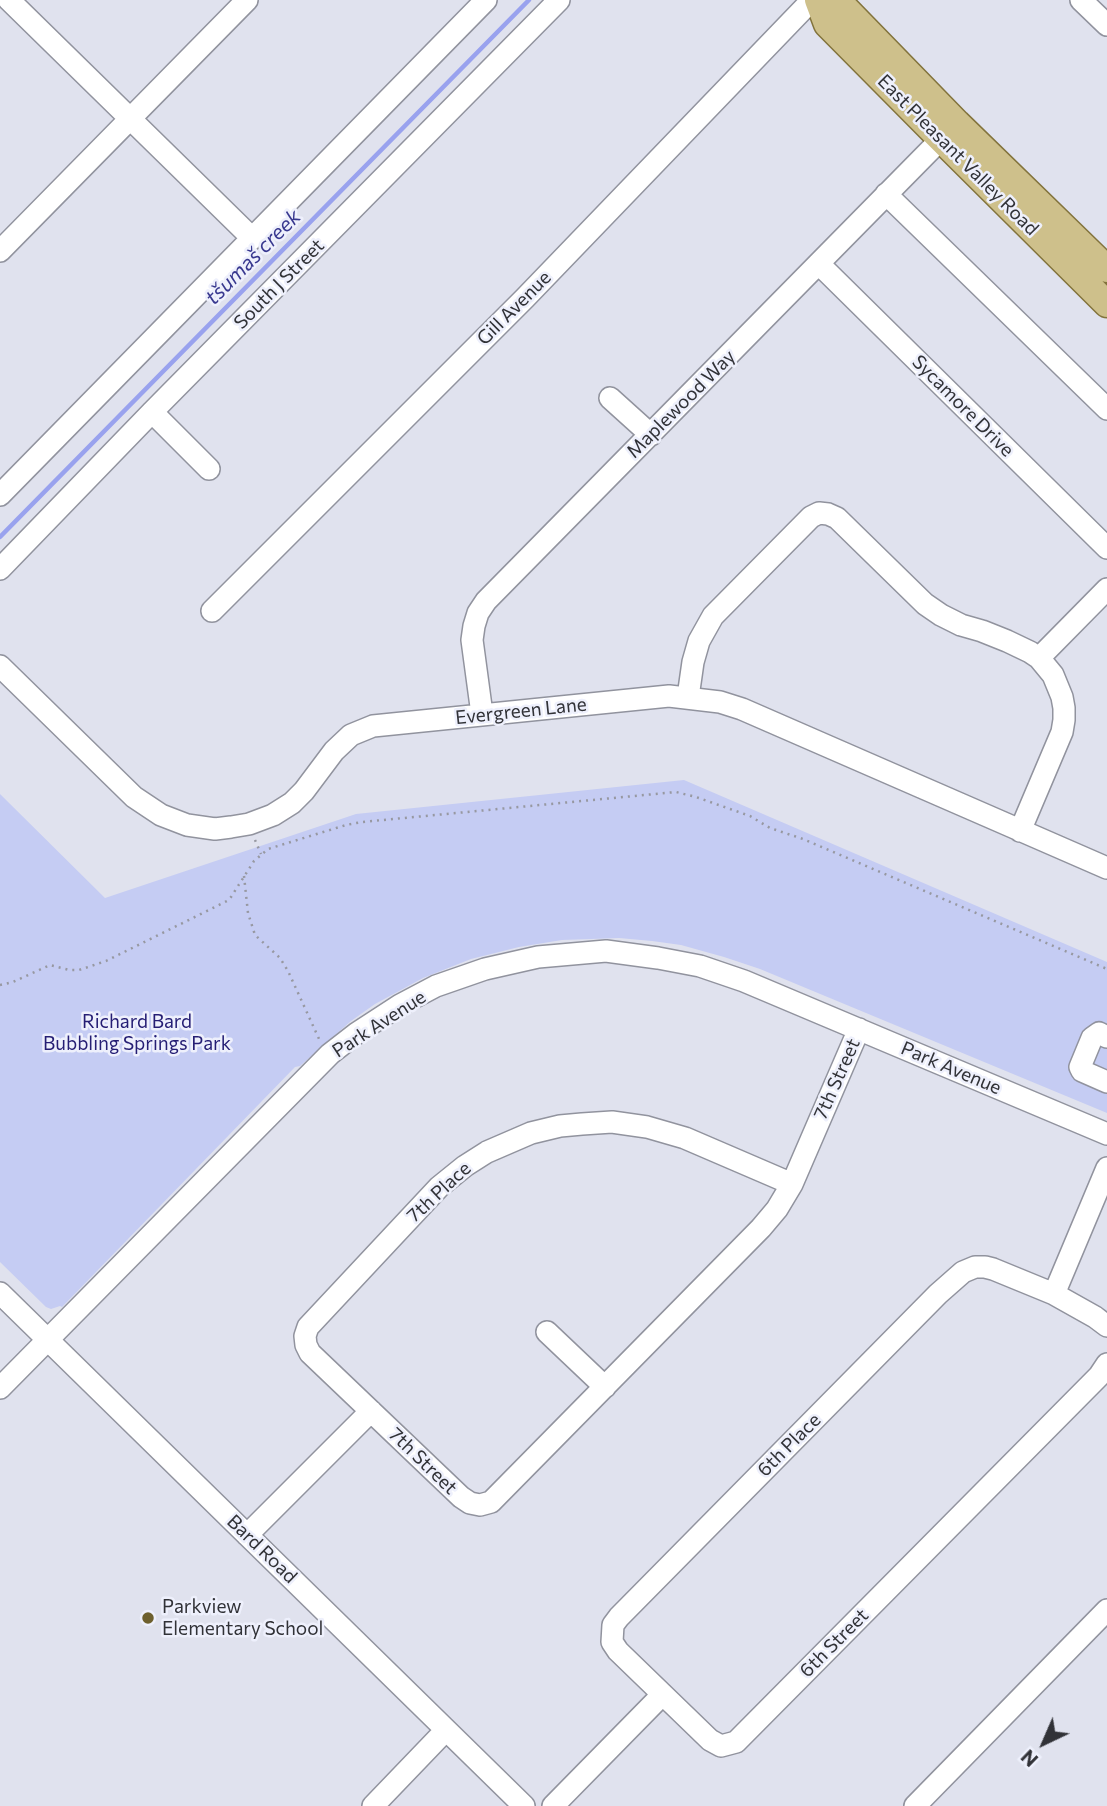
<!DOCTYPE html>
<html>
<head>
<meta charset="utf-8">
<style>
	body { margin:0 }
	#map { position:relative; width:1107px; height:1806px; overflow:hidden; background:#e0e2ee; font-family:Commissioner,sans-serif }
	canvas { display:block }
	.north { position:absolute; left:1009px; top:1708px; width:70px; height:70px; -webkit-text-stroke:5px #eef0fc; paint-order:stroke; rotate:224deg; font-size:19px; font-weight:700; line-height:28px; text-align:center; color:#313237 }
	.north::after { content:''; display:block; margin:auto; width:24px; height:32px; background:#313237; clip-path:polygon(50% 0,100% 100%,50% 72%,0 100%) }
</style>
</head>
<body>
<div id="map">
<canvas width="1107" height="1806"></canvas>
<div class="north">N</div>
</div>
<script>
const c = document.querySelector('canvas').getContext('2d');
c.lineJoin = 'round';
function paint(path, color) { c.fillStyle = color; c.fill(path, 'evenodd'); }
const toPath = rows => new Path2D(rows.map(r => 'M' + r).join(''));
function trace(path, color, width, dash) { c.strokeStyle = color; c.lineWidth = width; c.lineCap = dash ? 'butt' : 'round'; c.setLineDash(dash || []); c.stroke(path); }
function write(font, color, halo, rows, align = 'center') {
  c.font = font + ' Commissioner,sans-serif'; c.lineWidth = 5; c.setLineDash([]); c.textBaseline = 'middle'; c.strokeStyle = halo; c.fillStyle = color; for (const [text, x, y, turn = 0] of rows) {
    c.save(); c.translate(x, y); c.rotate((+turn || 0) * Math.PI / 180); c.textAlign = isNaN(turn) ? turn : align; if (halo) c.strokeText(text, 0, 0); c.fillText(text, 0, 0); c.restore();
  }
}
const green = toPath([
	[684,780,1107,962,1107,1113,760,969,724,957,681,945,652,941,619,938,562,940,519,947,471,959,423,978,375,1004,351,1021,300,1066,295,1067,62,1307,60,1306,51,1309,46,1307,0,1262,0,794,105,898,356,814]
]);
const stream = toPath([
	[0,537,529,0]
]);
const path = toPath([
	[255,840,261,854],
	[244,876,248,913,255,935,280,958,288,971,320,1041],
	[0,985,13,982,50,965,69,970,79,970,106,961,227,901,231,897,254,861,268,849,346,825,362,822,676,792,696,797,750,816,770,828,803,839,1107,969]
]);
const minor = toPath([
	[9,0,252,238],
	[1081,0,1107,25],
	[886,194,1107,409],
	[0,251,247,0],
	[819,264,1107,548],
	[610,398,651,435],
	[152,412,209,469],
	[0,495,486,0],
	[0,569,152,412,559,0],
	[212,611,525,298,812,0],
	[1039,658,1107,589],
	[0,666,134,797,161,815,187,825,215,829,231,827,249,824,273,815,292,803,304,791,334,751,351,735,373,726,669,696,720,702,742,709,1107,868],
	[688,697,693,662,699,641,713,616,811,517,819,513,828,514,837,518,925,604,941,615,961,625,982,631,1007,641,1030,652,1039,658,1053,675,1062,697,1064,708,1064,720,1062,732,1020,831],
	[482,714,472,640,474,626,478,613,486,601,951,129],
	[1107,1037,1099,1033,1092,1038,1080,1067,1082,1071,1107,1082],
	[792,1184,685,1138,647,1127,612,1122,582,1124,560,1126,531,1133,487,1152,465,1166,439,1187,308,1327,305,1336,306,1345,310,1353,461,1497,470,1503,480,1505,491,1502,761,1228,777,1209,792,1184,859,1029],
	[0,1293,524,1806],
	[1054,1294,1107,1168],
	[1107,1326,1095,1317,1054,1294,993,1269,985,1267,975,1267,963,1272,938,1294,619,1617,613,1625,612,1642,618,1651,710,1740,721,1746,736,1742,1099,1376,1107,1364],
	[547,1332,605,1387],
	[0,1388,330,1054,357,1033,400,1005,436,986,485,969,538,957,606,951,658,958,700,966,744,981,1107,1134],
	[247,1535,371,1411],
	[373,1806,446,1730],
	[553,1806,662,1695],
	[915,1806,1107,1610]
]);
const major = toPath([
	[818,0,827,24,941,139,1107,304],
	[828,0,843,6,957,123,1107,269]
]);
const markers = [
	[148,1618,7,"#6e602e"]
];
const streetNames = [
	["East Pleasant Valley Road",958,155,45],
	["South J Street",279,284,-45],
	["Gill Avenue",514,308,-45],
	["Maplewood Way",681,404,-45],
	["Sycamore Drive",963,406,45],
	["Evergreen Lane",521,711,-6],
	["Park Avenue",379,1024,-33],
	["Park Avenue",951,1068,23],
	["7th Street",837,1079,-66],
	["7th Place",439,1192,-43],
	["6th Place",789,1445,-45],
	["7th Street",423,1461,44],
	["Bard Road",262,1549,44],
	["6th Street",834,1643,-45]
];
const parkNames = [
	["Richard Bard",137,1022],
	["Bubbling Springs Park",137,1044]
];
const poiNames = [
	["Parkview",162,1607],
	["Elementary School",162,1629]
];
const waterNames = [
	["tšumaš creek",253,257,-45]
];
paint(green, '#c5ccf3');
trace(stream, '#99a2ee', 4.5);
trace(minor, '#91939e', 24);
trace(major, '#82733c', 29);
trace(path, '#9798a1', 2.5, [2, 5]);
trace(minor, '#fff', 21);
trace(major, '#cec08b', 26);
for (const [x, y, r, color] of markers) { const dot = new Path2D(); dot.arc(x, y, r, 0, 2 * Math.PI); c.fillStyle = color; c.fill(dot); trace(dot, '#eef0fc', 2.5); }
write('19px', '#313237', '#eef0fc', streetNames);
write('19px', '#251e74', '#eef0fc', parkNames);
write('19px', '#313237', '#eef0fc', poiNames, 'left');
write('italic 21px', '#38388f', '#eef0fc', waterNames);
</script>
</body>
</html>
